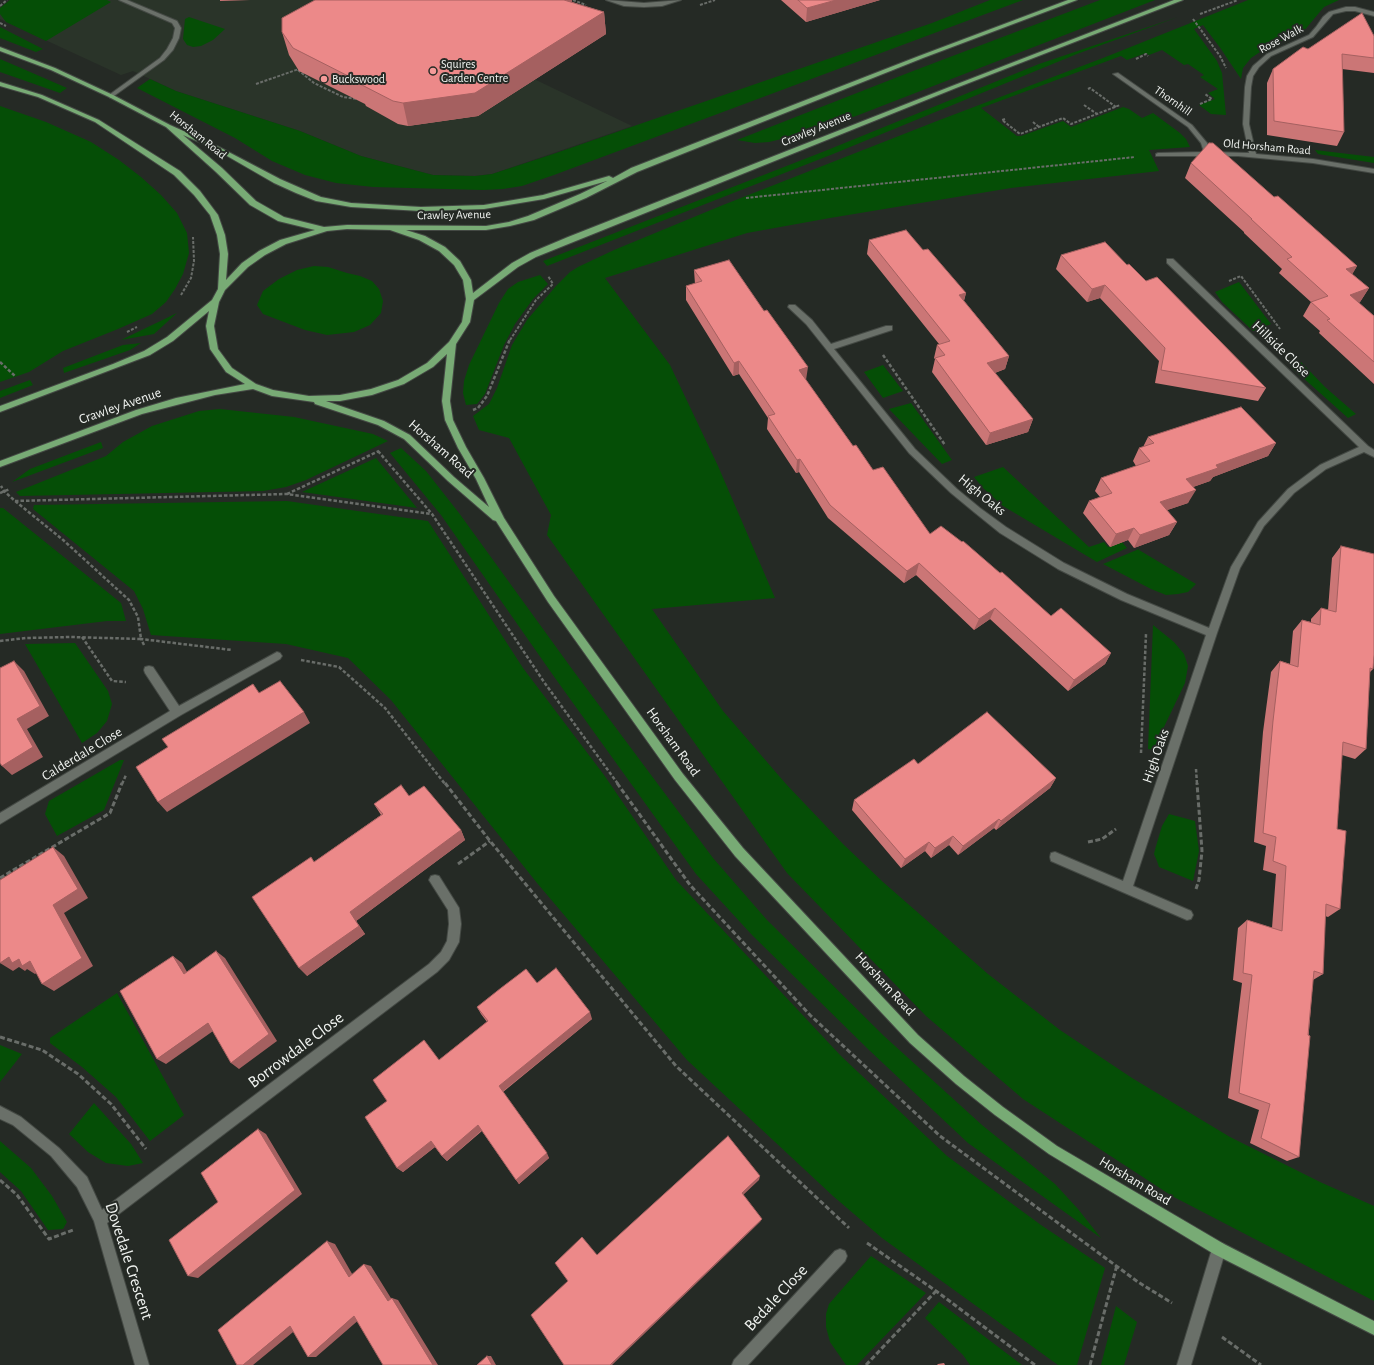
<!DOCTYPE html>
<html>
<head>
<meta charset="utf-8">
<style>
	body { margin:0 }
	canvas { display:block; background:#252a25 }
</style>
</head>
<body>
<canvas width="1374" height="1365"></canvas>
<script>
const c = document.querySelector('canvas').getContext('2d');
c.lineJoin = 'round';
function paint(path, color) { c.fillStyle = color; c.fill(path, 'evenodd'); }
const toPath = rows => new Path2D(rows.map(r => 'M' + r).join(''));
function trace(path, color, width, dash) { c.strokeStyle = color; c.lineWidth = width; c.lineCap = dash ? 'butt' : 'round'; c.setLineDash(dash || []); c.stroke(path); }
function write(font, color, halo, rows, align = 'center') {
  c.font = font + ' "Alegreya Sans",sans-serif'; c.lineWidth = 4; c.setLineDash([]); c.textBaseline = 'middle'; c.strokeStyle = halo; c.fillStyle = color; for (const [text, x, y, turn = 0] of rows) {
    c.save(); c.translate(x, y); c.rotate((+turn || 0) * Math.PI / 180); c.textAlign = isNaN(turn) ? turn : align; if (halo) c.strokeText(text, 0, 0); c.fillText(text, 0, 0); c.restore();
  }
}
const built = toPath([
	[10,0,369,0,632,126,492,174,475,176,433,175,361,156,300,131,176,91,133,71,121,75,0,19,0,8]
]);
const green = toPath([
	[10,0,107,0,111,2,46,41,6,22,0,14,0,8],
	[990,0,1023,0,554,175,522,186,503,189,483,190,373,187,336,183,305,175,272,161,235,138,137,88,150,79,176,91,300,131,361,156,433,175,475,176,492,174,553,154,932,23],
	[1100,0,1155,0,856,116,794,136,769,142,755,143,737,140,913,71],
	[1248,0,1339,0,1324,7,1303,32,1269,46,1251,58,1243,68,1241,79,1221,49,1203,25,1194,29,1217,61,1222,73,1226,115,1211,114,1199,105,1215,99,1208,93,1218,89,1200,77,1204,75,1188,64,1184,65,1162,50,1149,55,1146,53,1127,60,1121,56,981,108,1017,136,1021,136,1063,121,1071,127,1123,107,1129,109,1142,118,1153,113,1180,133,1186,139,1190,147,1149,150,1159,171,1011,188,830,218,747,233,605,278,670,365,718,466,775,598,652,609,723,711,786,784,843,844,883,882,988,974,1060,1030,1132,1078,1230,1137,1320,1182,1374,1206,1374,1301,1172,1196,1023,1099,926,1016,787,873,547,535,551,515,509,438,479,430,473,416,489,404,497,388,512,345,527,320,556,286,570,272,578,267,614,250,723,205,937,121,1103,58],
	[189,17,225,29,213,40,201,46,193,47,187,45,183,39,185,19],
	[1178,17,1077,54,833,154,547,266,543,261,825,151,1039,64],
	[0,27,43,49,36,52,0,38],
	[0,59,14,65,67,88,60,93,0,72],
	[0,106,46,122,91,142,119,160,141,177,161,195,177,213,187,233,189,253,183,274,175,289,166,302,152,314,118,329,63,351,29,372,0,382],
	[1315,150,1374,157,1374,163,1318,154],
	[314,266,328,267,347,273,360,276,372,281,379,289,383,301,381,313,370,325,354,332,327,335,305,330,263,314,257,305,263,291,279,279,297,270],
	[540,275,548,284,533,299,515,324,504,345,485,394,477,404,466,405,463,393,464,381,469,365,499,303,508,289,518,282],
	[1239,282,1271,324,1253,331,1222,302,1215,292],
	[177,313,154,334,121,340],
	[141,343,130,350,64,373,63,368,123,345],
	[1301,362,1325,387,1356,414,1348,418,1291,367],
	[883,365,903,391,883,398,864,372],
	[30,380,33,385,0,398,0,391],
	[911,403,952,460,942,464,889,409],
	[220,409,294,417,373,434,388,441,306,480,286,487,263,491,20,496,16,492,106,456,123,442,152,426,199,411],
	[101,442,103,448,12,482,30,469],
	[401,448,426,471,459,513,572,669,713,858,767,920,884,1036,982,1125,1055,1184,1078,1209,1101,1238,968,1143,869,1050,752,935,696,874,555,678,441,515,390,453],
	[376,458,417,508,302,492],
	[1003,467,1089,547,1104,542,1108,547,1122,542,1127,548,1097,562,1003,506,983,488,974,477],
	[287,501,428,521,523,668,604,775,676,880,841,1056,947,1156,1041,1225,1105,1268,1077,1365,1058,1365,882,1238,833,1196,687,1060,537,883,391,700,348,658,286,644,151,635,143,609,134,591,33,509,34,505],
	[0,508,3,508,121,603,126,621,107,621,0,634],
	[1139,549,1139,550,1196,584,1188,592,1178,594,1166,595,1151,589,1103,564],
	[1153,625,1174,642,1184,654,1188,666,1185,683,1153,750,1148,749],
	[75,643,108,691,112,704,107,721,97,733,82,743,25,644],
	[120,760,124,760,104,810,57,836,45,814,49,801],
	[1169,814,1195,821,1199,851,1193,881,1159,867,1157,861,1154,854,1156,846,1162,826],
	[117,993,184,1115,150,1141,116,1097,82,1067,50,1043,50,1038],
	[0,1045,22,1054,0,1082],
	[94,1103,131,1144,143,1163,128,1166,106,1163,88,1152,69,1134],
	[0,1141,31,1168,52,1196,67,1222,63,1229,48,1230,21,1191,0,1172],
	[871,1256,926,1293,857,1365,846,1365,830,1342,826,1327,826,1314,829,1304],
	[939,1302,1022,1365,970,1365,963,1355,925,1318],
	[1116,1306,1137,1322,1124,1365,1101,1365]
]);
const pathFar2 = toPath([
	[573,0,586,5],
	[700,5,715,0],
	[0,6,7,0],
	[1200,14,1238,0],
	[1193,19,1220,56,1226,68],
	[0,23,6,26],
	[1136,59,1146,54,1148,56],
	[298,70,314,83,343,97,357,99],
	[256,84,299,69],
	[1088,89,1090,88,1116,107],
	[1200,104,1212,99,1205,94],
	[1084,105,1097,114],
	[1005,119,1002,120,1020,134,1063,118,1071,124,1120,105],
	[1033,122,1039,127],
	[746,198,1135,157],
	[1229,281,1241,276,1280,329],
	[181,295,191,278,194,261,193,237],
	[127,332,137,327],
	[510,340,536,300,553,284,548,276]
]);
const pathFar1 = toPath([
	[883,355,945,445],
	[0,362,16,377],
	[473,410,478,408,487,396,510,339],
	[378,451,432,514,544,682,618,784],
	[0,493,10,489],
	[287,494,379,451],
	[15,501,287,494,431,514],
	[82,637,112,681,126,682],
	[0,641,26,638,71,637,141,639,138,617,129,600,62,539,15,501,4,491,1,486],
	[144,645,141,639,232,650],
	[301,660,339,667,385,708,445,784],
	[1141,753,1146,634],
	[1196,769,1197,784],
	[122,784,126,775]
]);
const path = toPath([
	[445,783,490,841,676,1066,849,1228],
	[617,783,690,885,810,1015,940,1136,1138,1282,1172,1303],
	[1088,842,1102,839,1116,829],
	[458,864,490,841],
	[0,878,110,813,122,783],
	[1196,889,1199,880,1202,851,1197,783],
	[0,1037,42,1050,78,1074,111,1104,146,1149],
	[0,1180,17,1195,49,1239,73,1230],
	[867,1243,936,1291,1035,1365],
	[1222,1337,1261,1365],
	[866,1365,936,1291],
	[1090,1365,1117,1265]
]);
const minor = toPath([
	[119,0,127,0,177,21,181,28,179,38,173,50,164,60,111,98,109,97,109,95,160,58,167,49,173,38,175,28,172,23,119,0],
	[606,0,644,3,681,0,662,6,644,7,624,6,606,0],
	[1346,7,1355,7,1374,12,1374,16,1355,11,1346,11,1333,14,1313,37,1271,56,1259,67,1253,76,1251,87,1249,124,1256,154,1313,159,1374,169,1374,173,1313,163,1238,156,1156,156,1156,154,1158,153,1204,152,1201,143,1188,127,1113,74,1118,73,1192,125,1207,143,1211,152,1249,153,1243,124,1245,87,1247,76,1253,66,1267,54,1309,35,1316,27,1323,17,1329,12,1346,7],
	[1167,259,1173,259,1368,446,1374,450,1374,457,1364,452,1326,469,1294,493,1264,526,1240,568,1217,633,1133,886,1191,911,1193,915,1191,919,1187,920,1051,861,1050,857,1051,853,1055,852,1123,881,1206,635,1121,600,1058,569,1000,533,974,512,951,493,909,453,806,324,788,307,789,305,795,305,812,320,831,344,886,326,892,326,892,330,834,349,915,449,957,489,980,508,1006,527,1064,563,1127,594,1209,628,1231,567,1258,522,1288,489,1320,465,1359,447,1167,263,1167,259],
	[277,652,280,653,282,656,280,659,181,715,0,824,0,813,170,711,145,673,144,670,145,667,149,666,153,667,179,706,277,652],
	[435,875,439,876,459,908,461,924,459,942,449,960,437,972,107,1223,149,1365,135,1365,94,1221,77,1187,51,1156,13,1125,0,1119,0,1106,21,1117,59,1148,87,1177,102,1210,429,964,441,952,447,941,449,924,448,910,429,880,431,876,435,875],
	[1219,1242,1224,1244,1226,1249,1191,1365,1177,1365,1212,1249,1214,1244,1219,1242],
	[840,1249,845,1251,847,1256,845,1261,748,1365,732,1365,734,1360,835,1251,840,1249]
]);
const major = toPath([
	[1068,0,1077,0,923,58,637,172,586,198,534,220,510,226,486,230,406,230,425,236,445,247,460,261,471,280,473,293,512,263,530,253,568,237,952,86,1174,0,1183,0,956,88,536,257,518,267,474,300,470,322,456,344,450,401,453,420,466,447,484,478,504,518,554,596,683,774,743,848,918,1035,964,1076,1003,1107,1057,1146,1224,1244,1374,1321,1374,1335,1214,1254,1049,1154,995,1115,956,1084,910,1043,735,856,675,780,548,602,496,521,493,520,448,481,404,439,378,425,315,404,314,402,272,396,253,389,215,395,142,414,0,467,0,461,136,410,176,398,245,384,226,372,210,349,206,326,209,311,173,341,150,355,0,412,0,406,113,364,144,351,167,337,212,300,218,289,220,254,217,235,210,215,194,195,174,175,95,122,38,97,0,86,0,82,42,95,99,120,180,171,200,191,218,215,225,235,228,254,226,280,242,263,259,251,280,240,315,230,278,221,250,205,216,172,166,127,109,97,51,70,0,51,0,47,55,68,113,95,170,125,219,147,280,179,321,197,351,203,421,207,484,205,543,195,609,176,613,178,631,168,919,56,1068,0],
	[183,135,215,149,274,183,296,193,316,201,351,207,421,211,484,209,544,199,607,181,580,194,528,216,509,222,486,226,347,225,324,227,284,217,256,201,222,168,183,135],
	[347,229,390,230,419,240,439,251,454,265,463,280,466,299,462,322,449,342,427,363,398,380,371,389,340,395,309,396,273,390,256,384,232,368,218,349,214,326,219,302,225,290,248,267,265,255,286,244,327,231,347,229],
	[447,354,442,401,445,420,458,448,476,479,489,507,454,477,410,435,384,421,326,401,340,401,372,395,404,384,433,367,447,354]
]);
const wall = toPath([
	[220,0,250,0,220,1],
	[781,0,880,0,806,22],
	[572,2,604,12,606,34,478,116,408,126,398,124,366,106,365,104,299,71,289,55,282,32],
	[1374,36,1374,73,1342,69,1344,132,1337,146,1267,135,1267,83,1273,69,1308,49],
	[1191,163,1274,197,1357,266,1352,274,1369,288,1360,302,1359,303,1374,316,1374,384,1319,333,1320,331,1303,316,1311,302,1279,273,1282,269,1244,233,1244,232,1185,178],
	[869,240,923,250,966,293,964,301,1009,356,1005,369,995,373,1033,419,1028,432,986,445,932,372,935,359,934,358,937,345,939,344,867,254],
	[1061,255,1127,265,1266,388,1258,401,1155,383,1159,361,1100,298,1087,302,1056,269],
	[694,270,806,380,853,446,873,470,930,534,1051,616,1111,653,1105,664,1068,691,990,619,974,630,916,575,904,583,828,518,799,472,796,473,767,429,768,418,739,374,733,376,686,300,686,286,695,284],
	[1148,437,1276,443,1268,456,1213,477,1210,481,1193,487,1188,503,1167,510,1177,522,1169,535,1134,548,1128,540,1110,547,1083,513,1089,501,1100,497,1095,491,1101,478,1136,466,1133,461,1139,448,1143,447],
	[1341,546,1373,669,1370,672,1366,749,1355,759,1342,755,1337,829,1340,909,1328,917,1325,916,1323,974,1313,980,1299,1157,1287,1161,1250,1143,1259,1110,1228,1098,1242,983,1233,980,1238,928,1247,920,1272,928,1276,874,1263,870,1266,846,1254,842,1263,732,1271,672,1280,661,1290,664,1293,631,1302,620,1311,622,1311,619,1321,608,1328,610,1332,558],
	[918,764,1056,778,1050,788,996,830,994,828,958,855,949,845,931,858,925,851,901,868,852,810,854,800],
	[409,796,461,830,465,840,356,921,365,934,307,976,314,862,381,815,374,804],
	[537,983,592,1019,503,1092,549,1158,519,1184,482,1131,447,1161,442,1156,435,1147,403,1172,397,1168,387,1101,487,1022,481,1014,477,1007],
	[944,1363,945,1365,937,1365,938,1364]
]);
const shadedWall = toPath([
	[561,0,572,0,573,17],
	[836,0,880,0,806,22,807,8],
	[604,12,606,34,478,116,408,126,403,103],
	[1357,266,1349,280,1346,269],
	[1105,285,1100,298,1087,302,1092,289],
	[1369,288,1360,302,1342,309,1350,295],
	[966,293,962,306,959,295],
	[1009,356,1005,369,983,377,987,363],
	[739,361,739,374,733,376,734,363],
	[808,367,806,380,799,370],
	[1033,419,1028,432,986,445,990,433],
	[1276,443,1268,456,1213,477,1210,481,1179,492,1186,479,1216,465],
	[800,459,799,472,796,473,797,460],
	[1196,490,1188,503,1153,515,1160,502],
	[1177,522,1169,535,1134,548,1140,535],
	[1134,528,1128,540,1110,547,1116,534],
	[919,563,916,575,904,583,907,571],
	[995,608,990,619,974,630,979,619],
	[1111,653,1105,664,1068,691,1074,680],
	[14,661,24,671,49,716,27,729,43,757,12,775,2,766,17,719],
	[304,712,310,723,167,812,158,802],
	[1056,778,1050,788,996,830,1001,821],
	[999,819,994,828,958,855,963,846],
	[461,830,465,840,356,921,365,934,307,976,299,968,350,912],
	[953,836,949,845,931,858,935,848],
	[929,842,925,851,901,868,905,859],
	[53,847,64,856,88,898,64,913,93,966,54,991,42,984,53,905],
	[216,951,225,958,277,1041,239,1069,231,1063],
	[173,956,182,963,192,981,184,974],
	[9,957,30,961,43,969,35,974,27,969,25,971,19,967,13,971,0,963],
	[590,1012,592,1019,502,1092,499,1086],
	[208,1023,216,1029,166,1064,157,1059],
	[478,1125,482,1130,447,1161,442,1156],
	[258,1129,266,1134,302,1194,198,1278,188,1276],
	[431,1141,436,1146,403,1172,397,1168],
	[547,1153,549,1158,519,1184,516,1180],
	[760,1176,759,1180,741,1197,742,1193],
	[762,1219,760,1222,612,1365,610,1365],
	[327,1241,335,1244,355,1279,349,1277],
	[364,1264,371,1266,394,1303,388,1301],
	[392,1298,398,1300,438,1365,433,1365],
	[354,1316,361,1318,316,1357,308,1357],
	[290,1326,298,1328,253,1365,243,1365],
	[487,1356,491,1356,496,1365,492,1365]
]);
const building = toPath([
	[315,0,564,0,604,12,475,93,403,103,393,101,360,84,362,83,293,48,282,32,282,18,315,0],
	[798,0,836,0,807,8,798,0],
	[1362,13,1374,36,1374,58,1342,54,1344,132,1274,121,1273,69,1303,47,1308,49,1362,13],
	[1209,143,1213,143,1274,197,1278,196,1357,266,1346,269,1369,288,1350,295,1374,316,1374,362,1327,320,1330,319,1311,302,1328,296,1287,259,1292,257,1251,219,1252,219,1191,163,1209,143],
	[906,230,923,250,928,249,966,293,959,295,1009,356,987,363,1033,419,990,433,935,358,945,355,937,345,950,341,869,240,906,230],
	[1105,242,1127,265,1129,264,1146,281,1157,277,1266,388,1161,370,1165,348,1105,285,1092,289,1061,255,1105,242],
	[729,260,764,311,767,310,808,367,799,370,853,446,856,445,873,470,883,467,930,534,941,526,962,542,963,541,1000,573,1002,572,1051,616,1061,608,1111,653,1074,680,995,608,979,619,919,563,907,571,830,505,800,459,797,460,768,416,775,414,739,361,734,363,686,286,702,281,694,270,729,260],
	[1241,407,1276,443,1216,465,1218,468,1186,479,1196,490,1160,502,1177,522,1140,535,1134,528,1116,534,1089,501,1112,493,1101,478,1150,461,1139,448,1154,443,1148,437,1241,407],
	[1341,546,1374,554,1374,655,1373,669,1370,668,1366,749,1343,742,1337,829,1346,831,1340,909,1326,904,1323,974,1314,971,1308,1035,1310,1036,1299,1157,1261,1138,1270,1104,1239,1093,1252,975,1243,973,1247,920,1282,931,1286,866,1273,861,1276,837,1263,833,1273,721,1280,661,1298,667,1302,620,1320,625,1321,608,1336,612,1341,546],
	[14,661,40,706,17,719,33,747,2,766,0,763,0,668,14,661],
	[280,681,304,712,158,802,136,767,168,747,162,739,253,684,259,693,280,681],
	[987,712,1056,778,1001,821,999,819,963,846,953,836,935,848,929,842,905,859,854,800,914,759,918,764,987,712],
	[401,785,409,796,424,786,461,830,350,912,359,926,299,968,252,897,311,857,314,862,383,814,374,804,401,785],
	[53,847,78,889,53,905,82,958,42,984,30,961,22,966,19,959,12,963,9,957,0,963,0,880,53,847],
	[216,951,269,1034,231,1063,208,1023,157,1059,120,991,173,956,184,974,216,951],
	[556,968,590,1012,499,1086,547,1153,516,1180,478,1125,442,1156,431,1141,397,1168,365,1117,387,1101,373,1080,424,1040,439,1060,488,1021,477,1007,501,988,526,969,537,983,556,968],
	[258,1129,295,1190,188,1276,169,1240,218,1202,201,1173,258,1129],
	[728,1136,760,1176,742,1193,762,1219,610,1365,564,1365,531,1315,568,1281,555,1263,582,1237,597,1255,728,1136],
	[327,1241,349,1277,364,1264,388,1301,392,1298,433,1365,383,1365,354,1316,308,1357,290,1326,243,1365,237,1365,218,1330,327,1241],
	[487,1356,492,1365,477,1365,487,1356]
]);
const markers = [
	[433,71,4,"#f59b9a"],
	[324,79,4,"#f59b9a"]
];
const farStreetnames = [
	["Rose Walk",1281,39,-28],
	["Thornhill",1173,101,35],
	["Crawley Avenue",816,129,-22],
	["Horsham Road",198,135,39],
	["Old Horsham Road",1267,147,5],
	["Crawley Avenue",454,215,-1]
];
const farPoinames = [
	["Squires",441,64],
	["Garden Centre",441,78],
	["Buckswood",332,79]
];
const streetNames = [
	["Hillside Close",1281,349,44],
	["Crawley Avenue",120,406,-19],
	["Horsham Road",441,449,41],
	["High Oaks",982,495,39],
	["Horsham Road",673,742,54],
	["Calderdale Close",82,754,-31],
	["High Oaks",1156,756,-71],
	["Horsham Road",885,984,47],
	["Horsham Road",1135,1181,31]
];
const nearStreetnames = [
	["Borrowdale Close",296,1050,-37],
	["Dovedale Crescent",129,1261,72],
	["Bedale Close",776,1298,-47]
];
paint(built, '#2a3429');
paint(green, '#054e06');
trace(minor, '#444944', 2);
trace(major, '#444944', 2);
trace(pathFar2, '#696d69', 2, [3, 1.5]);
trace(pathFar1, '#696d69', 2.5, [3.5, 2]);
trace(path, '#696d69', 3, [5, 2.5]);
paint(minor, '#6a7069');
paint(major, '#78ab75');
paint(wall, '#cb7676');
paint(shadedWall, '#a56060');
paint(building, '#ec8989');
trace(building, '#a56060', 1);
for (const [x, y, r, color] of markers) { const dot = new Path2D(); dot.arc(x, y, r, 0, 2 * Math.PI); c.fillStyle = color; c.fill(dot); trace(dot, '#252a25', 1.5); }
write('12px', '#f1f4f1', '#252a25', farStreetnames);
write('12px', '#f1f4f1', '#252a25', farPoinames, 'left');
write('14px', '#f1f4f1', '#252a25', streetNames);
write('17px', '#f1f4f1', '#252a25', nearStreetnames);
</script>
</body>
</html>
